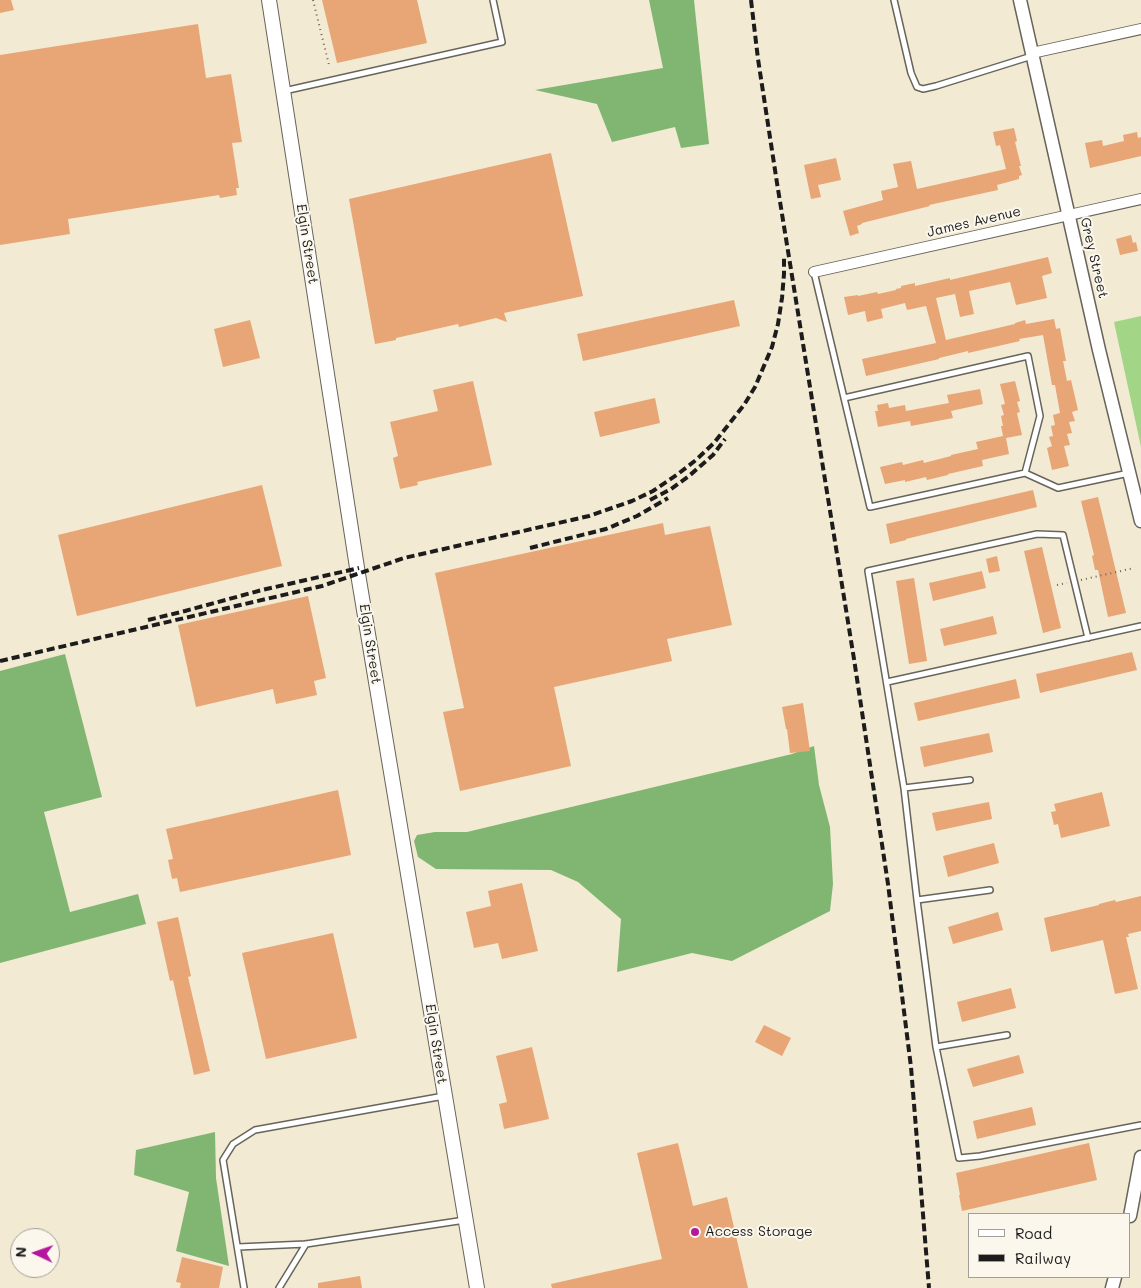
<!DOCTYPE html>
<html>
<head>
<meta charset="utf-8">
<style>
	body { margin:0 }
	#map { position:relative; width:1141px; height:1288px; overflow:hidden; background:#f2ead2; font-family:Mali,sans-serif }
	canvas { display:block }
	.legend { position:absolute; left:968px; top:1213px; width:162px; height:65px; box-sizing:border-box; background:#fbf7ec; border:1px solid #a29f99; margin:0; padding:6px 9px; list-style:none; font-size:15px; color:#1c1c1c }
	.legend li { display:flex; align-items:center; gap:10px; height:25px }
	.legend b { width:25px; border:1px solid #a29f99 }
	.north { position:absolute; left:10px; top:1228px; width:50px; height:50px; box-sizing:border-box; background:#fbf7ec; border:1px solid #a29f99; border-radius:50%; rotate:273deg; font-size:14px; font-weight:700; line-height:20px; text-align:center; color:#1c1c1c }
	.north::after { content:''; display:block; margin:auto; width:18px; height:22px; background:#b5179e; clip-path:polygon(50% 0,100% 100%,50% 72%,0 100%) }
</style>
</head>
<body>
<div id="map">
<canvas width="1141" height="1288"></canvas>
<ul class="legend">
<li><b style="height:6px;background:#fff"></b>Road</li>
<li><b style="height:6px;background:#1c1c1c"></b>Railway</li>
</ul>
<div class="north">N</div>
</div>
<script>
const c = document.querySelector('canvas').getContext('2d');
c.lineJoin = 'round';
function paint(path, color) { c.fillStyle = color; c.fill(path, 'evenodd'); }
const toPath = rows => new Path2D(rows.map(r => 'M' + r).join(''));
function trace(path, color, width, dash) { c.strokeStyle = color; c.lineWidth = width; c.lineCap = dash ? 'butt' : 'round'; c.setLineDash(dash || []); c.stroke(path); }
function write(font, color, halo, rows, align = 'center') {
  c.font = font + ' Mali,sans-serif'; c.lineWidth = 4; c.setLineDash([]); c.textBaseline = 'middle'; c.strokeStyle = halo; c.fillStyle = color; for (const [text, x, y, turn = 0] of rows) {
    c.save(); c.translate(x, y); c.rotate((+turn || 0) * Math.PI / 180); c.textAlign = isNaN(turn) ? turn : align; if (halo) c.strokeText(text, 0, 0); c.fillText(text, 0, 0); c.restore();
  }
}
const green = toPath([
	[1141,316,1141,447,1114,322]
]);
const forest = toPath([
	[649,0,694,0,709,144,681,148,675,127,612,142,597,104,535,90,663,68],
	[65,654,102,797,44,812,70,912,138,894,146,924,0,963,0,671],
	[814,746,819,785,830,827,833,884,830,911,732,961,692,953,617,972,621,919,578,882,551,870,436,869,418,857,414,841,417,835,435,832,467,832,792,754],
	[215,1132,216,1178,229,1266,176,1251,189,1192,134,1175,136,1150]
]);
const building = toPath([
	[0,0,11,0,14,10,0,13],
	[322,0,417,0,427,43,337,63],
	[198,24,206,78,231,74,242,142,232,143,239,188,236,188,237,195,220,198,219,195,68,219,70,234,0,245,0,55],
	[1014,128,1017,141,1015,142,1021,166,1019,166,1022,175,1019,176,1019,179,997,185,998,190,929,205,930,206,862,223,862,224,857,226,859,233,850,236,843,211,883,200,881,191,898,187,893,164,911,161,917,189,1006,169,1000,145,996,146,993,132],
	[1137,132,1138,138,1141,137,1141,156,1090,168,1085,143,1102,140,1103,146,1124,141,1123,135],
	[551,153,583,296,504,313,507,322,496,318,459,327,458,324,396,338,396,340,375,344,349,199],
	[836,158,841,180,818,185,821,197,811,199,804,165],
	[1131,235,1133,243,1136,242,1138,251,1120,255,1116,239],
	[1048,257,1052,273,1042,276,1047,298,1016,305,1010,282,969,291,974,314,960,317,955,294,936,298,946,340,1015,324,1015,323,1025,320,1026,324,1054,319,1056,329,1060,328,1066,361,1063,361,1067,381,1071,380,1078,410,1072,412,1075,421,1069,422,1072,433,1067,434,1070,445,1064,446,1069,466,1052,470,1047,448,1052,446,1049,437,1053,436,1051,426,1055,425,1053,415,1060,413,1055,385,1052,385,1043,335,1019,339,1020,341,968,353,968,351,939,358,939,359,866,376,862,359,936,343,926,306,907,310,905,303,881,309,883,318,867,322,865,311,848,315,844,297,858,295,858,296,877,292,878,294,896,290,896,289,901,288,901,286,915,283,915,286,950,278,950,280],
	[734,300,740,326,583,361,577,334],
	[250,320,260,358,223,367,214,329],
	[473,381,492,465,417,482,418,485,400,489,393,458,398,456,390,422,438,411,433,390],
	[1015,381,1020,401,1017,402,1020,412,1017,413,1022,435,1006,438,1009,454,982,460,983,466,948,474,948,475,927,480,926,477,905,482,905,480,885,484,880,467,902,462,903,465,923,460,924,463,951,456,951,455,978,449,976,442,1003,436,1001,426,1003,426,1001,416,1004,415,1001,405,1005,404,1000,384],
	[980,389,983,404,951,411,953,418,911,426,910,421,878,427,875,411,878,411,877,405,888,403,889,408,905,405,906,411,949,403,947,395],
	[655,398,660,423,600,437,594,412],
	[262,485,282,566,77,616,58,535],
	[1033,490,1037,507,906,539,906,540,890,544,886,524],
	[1098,497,1126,613,1108,617,1098,570,1095,570,1092,556,1094,555,1081,501],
	[663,523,665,535,710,526,732,625,667,639,672,661,554,687,571,766,460,791,443,712,464,708,435,573],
	[1042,547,1061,628,1043,633,1024,551],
	[997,556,1000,571,989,573,986,559],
	[982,571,986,588,933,601,929,583],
	[914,578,927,661,909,664,896,581],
	[308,596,326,678,314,681,317,695,276,704,273,689,196,707,178,625],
	[993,616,997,634,944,646,940,629],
	[1132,652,1137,670,1040,693,1036,674],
	[1016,679,1020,698,918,721,914,703],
	[803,703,810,751,790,753,787,729,786,729,782,707],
	[989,733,993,752,924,767,920,747],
	[338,790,351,855,180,892,177,878,172,879,168,860,173,859,166,829],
	[1102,792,1110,826,1061,838,1058,824,1054,825,1051,812,1056,811,1054,804],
	[989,802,992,819,936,831,932,813],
	[994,843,999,863,948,877,943,856],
	[522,883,538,951,502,959,498,943,474,948,466,912,491,906,488,891],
	[1141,896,1141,931,1128,934,1129,937,1126,937,1138,989,1115,994,1103,940,1051,952,1044,918,1099,905,1099,904,1115,900,1116,902],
	[998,912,1003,930,953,944,948,927],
	[178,917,191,976,188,977,210,1071,194,1075,173,980,170,981,157,922],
	[333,933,357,1038,266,1059,242,953],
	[1011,988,1016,1008,962,1022,957,1002],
	[764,1025,791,1038,782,1056,755,1042],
	[532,1047,549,1119,504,1129,499,1104,507,1102,496,1056],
	[1019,1055,1024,1073,973,1087,967,1069],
	[1032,1107,1036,1125,977,1139,973,1121],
	[678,1143,693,1206,727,1197,748,1288,552,1288,551,1284,662,1259,637,1153],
	[1089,1143,1097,1180,962,1211,959,1195,960,1195,956,1173],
	[182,1257,223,1267,219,1288,180,1288,181,1283,176,1282],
	[360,1276,362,1288,318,1288,318,1283]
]);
const path = toPath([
	[313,0,329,65],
	[1081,580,1134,568],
	[1057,585,1067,583]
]);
const service = toPath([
	[894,0,911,73,917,87,923,89,936,86,1032,56],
	[284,91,502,42,493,0],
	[814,272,870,507,1025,473,1058,488,1129,473],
	[844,398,1028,356,1040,416,1025,473],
	[1088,638,1063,535,1037,534,868,571,904,788,917,900,936,1047,959,1158,980,1156,1141,1125],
	[887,682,1141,626],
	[904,788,970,780],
	[917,900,990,890],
	[936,1047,1007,1035],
	[238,1247,306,1244,465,1220],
	[244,1288,223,1160,233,1144,255,1130,444,1096],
	[279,1288,306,1244]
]);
const minor = toPath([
	[1032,53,1141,29],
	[814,272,1141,199]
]);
const tertiary = toPath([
	[1020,0,1099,350,1141,521],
	[1130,1216,1141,1157],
	[1112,1288,1115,1277]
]);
const secondary = toPath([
	[269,0,358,574,477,1288]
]);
const rail = toPath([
	[751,0,758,59,777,183,854,659,888,884,911,1067,929,1288],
	[650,500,671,489,689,476,713,455,725,439],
	[530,548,606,529,637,516,668,498],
	[148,620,185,611,262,590,359,568],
	[0,661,322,586,404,558,589,516,632,501,653,491,678,474,696,460,714,443,744,405,755,387,772,347,778,324,782,298,784,274,784,257]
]);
const markers = [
	[695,1232,5,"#b5179e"]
];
const streetNames = [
	["James Avenue",974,222,-13],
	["Elgin Street",307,244,81],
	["Grey Street",1094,258,77],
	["Elgin Street",370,644,81],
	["Elgin Street",436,1044,81]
];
const poiNames = [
	["Access Storage",705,1232]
];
paint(green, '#a2d585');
paint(forest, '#81b672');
paint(building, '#e8a576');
trace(service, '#67645c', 8);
trace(minor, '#67645c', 12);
trace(tertiary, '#67645c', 15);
trace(secondary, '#67645c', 16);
trace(path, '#67645c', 2, [1, 4]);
trace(service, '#fff', 5);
trace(minor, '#fff', 10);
trace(tertiary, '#fff', 12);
trace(secondary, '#fff', 14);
trace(rail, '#1c1c1c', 4, [8, 4]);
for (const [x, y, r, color] of markers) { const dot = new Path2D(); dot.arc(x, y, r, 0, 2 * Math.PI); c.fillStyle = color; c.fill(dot); trace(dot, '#fbf7ec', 2); }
write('14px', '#1c1c1c', '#fbf7ec', streetNames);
write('14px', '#1c1c1c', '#fbf7ec', poiNames, 'left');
</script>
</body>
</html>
